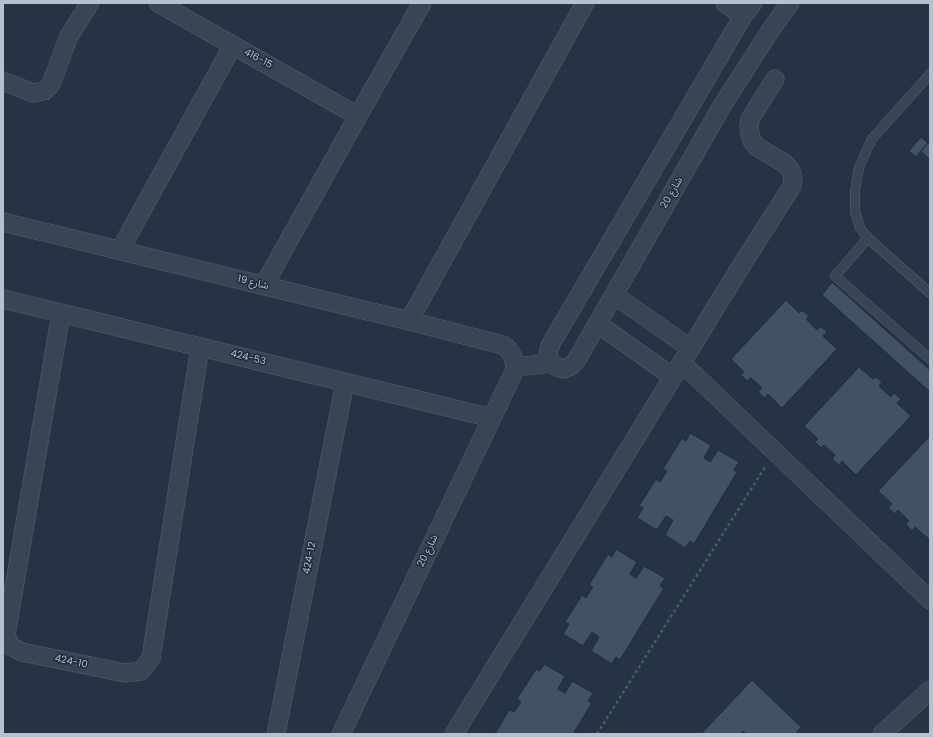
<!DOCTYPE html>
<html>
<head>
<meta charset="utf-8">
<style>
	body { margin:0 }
	#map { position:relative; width:933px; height:737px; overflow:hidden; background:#253345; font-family:Poppins,sans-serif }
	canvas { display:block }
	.frame { position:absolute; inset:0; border:4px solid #b7c0cd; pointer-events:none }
</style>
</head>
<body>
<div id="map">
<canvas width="933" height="737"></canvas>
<div class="frame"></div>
</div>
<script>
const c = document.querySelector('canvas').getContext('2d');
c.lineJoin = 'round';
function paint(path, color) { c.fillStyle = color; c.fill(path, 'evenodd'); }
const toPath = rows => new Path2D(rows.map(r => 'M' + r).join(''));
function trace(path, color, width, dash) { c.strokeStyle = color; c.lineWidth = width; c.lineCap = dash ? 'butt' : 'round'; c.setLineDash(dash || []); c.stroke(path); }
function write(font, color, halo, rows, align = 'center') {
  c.font = font + ' Poppins,"Noto Sans Arabic",sans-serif'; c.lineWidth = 3; c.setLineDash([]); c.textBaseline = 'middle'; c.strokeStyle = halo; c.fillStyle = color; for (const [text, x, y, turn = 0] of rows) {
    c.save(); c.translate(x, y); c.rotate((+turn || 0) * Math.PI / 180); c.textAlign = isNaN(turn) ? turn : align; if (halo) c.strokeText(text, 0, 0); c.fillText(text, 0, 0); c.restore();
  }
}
const building = toPath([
	[921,137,928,143,916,157,909,151,921,137],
	[928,143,930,145,930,160,921,151,928,143],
	[832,282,930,370,930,392,822,295,832,282],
	[786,300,799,313,802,310,809,316,806,319,817,330,820,326,827,332,823,336,837,349,782,408,768,394,765,398,758,392,762,388,751,378,747,381,741,375,744,372,731,359,786,300],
	[859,367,873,379,876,377,882,382,879,386,891,397,894,393,901,399,897,403,911,416,856,475,842,461,839,465,832,459,835,455,824,445,821,448,815,442,818,439,804,426,859,367],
	[690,433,711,445,704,458,710,462,718,450,739,462,734,470,737,472,694,544,690,541,685,548,665,535,673,520,666,516,657,530,637,518,643,508,639,506,656,479,660,482,667,471,663,469,682,438,686,441,690,433],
	[930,436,930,540,915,527,912,531,906,524,909,521,898,510,895,514,888,508,892,504,878,491,930,436],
	[616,549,637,562,630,574,636,578,644,566,665,578,660,586,664,588,620,660,616,657,612,664,591,651,599,637,592,632,583,646,563,634,569,624,565,622,582,595,586,598,593,587,589,585,608,554,612,557,616,549],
	[544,664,565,676,558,689,565,693,572,681,593,693,588,701,592,703,573,734,495,734,509,710,514,712,521,702,517,699,536,669,540,671,544,664],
	[752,680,801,727,795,734,746,734,743,731,741,734,701,734,752,680]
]);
const path = toPath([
	[597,734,765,467]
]);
const lane = toPath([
	[930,74,872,139,859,167,855,191,855,211,860,228,868,238,930,293],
	[868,238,835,276,930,359]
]);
const street = toPath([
	[158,3,358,116],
	[725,3,743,16],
	[753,3,743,16,552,342,549,349,548,356,551,363,557,367,564,369,571,366,576,361,722,106,770,31,790,3],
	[3,81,33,93,44,91,51,84,69,36,90,3],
	[3,222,409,321,503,345,508,349,512,355,514,361,515,367,513,374,341,734],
	[120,250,233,45],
	[264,285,358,116,422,3],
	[614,295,690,348],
	[3,299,492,418],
	[61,313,6,635,10,646,22,652,125,673,141,671,151,658,200,347],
	[409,321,585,3],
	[598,324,673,377],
	[682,363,930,600],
	[515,367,551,363],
	[276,734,345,382],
	[454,734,738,271,792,186,793,177,790,169,784,163,757,147,752,141,750,134,749,127,750,119,775,79],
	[882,734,930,690]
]);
const streetNames = [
	["416-15",258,59,29],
	["شارع 20",672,193,-60],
	["شارع 19",253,283,14],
	["424-53",248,358,14],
	["شارع 20",428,551,-64],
	["424-12",310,558,-79],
	["424-10",71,662,12]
];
paint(building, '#405264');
trace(building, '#202c3b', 1);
trace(lane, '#586371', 10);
trace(street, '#586371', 19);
trace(path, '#456061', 2.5, [3, 3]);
trace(lane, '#394554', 9);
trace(street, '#394554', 18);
write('10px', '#b7c0cd', '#1e2a39', streetNames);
</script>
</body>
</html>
